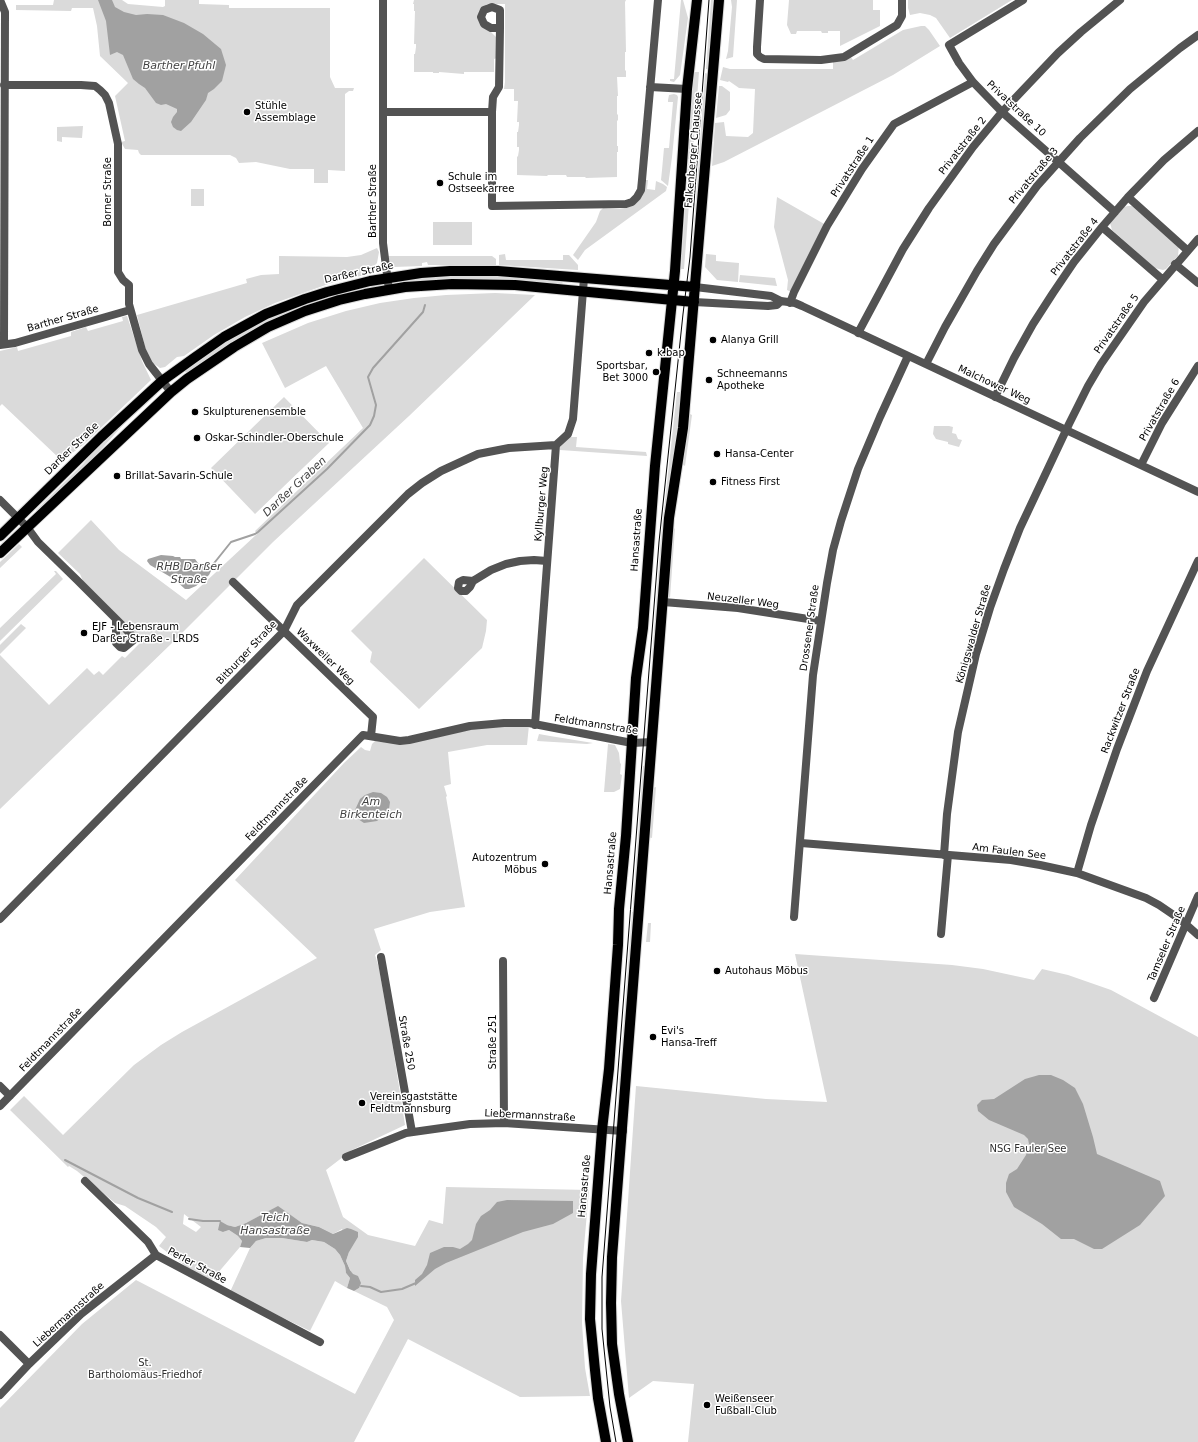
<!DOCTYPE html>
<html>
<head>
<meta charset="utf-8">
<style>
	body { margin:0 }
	canvas { display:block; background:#fff }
</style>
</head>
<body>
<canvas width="1198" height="1442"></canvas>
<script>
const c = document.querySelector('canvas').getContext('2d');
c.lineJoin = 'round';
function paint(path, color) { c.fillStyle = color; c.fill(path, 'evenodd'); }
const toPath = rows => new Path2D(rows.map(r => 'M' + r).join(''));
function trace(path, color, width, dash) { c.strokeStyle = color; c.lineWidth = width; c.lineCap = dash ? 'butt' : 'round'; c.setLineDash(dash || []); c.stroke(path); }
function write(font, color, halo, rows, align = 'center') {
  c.font = font + ' "DejaVu Sans",sans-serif'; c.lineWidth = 3; c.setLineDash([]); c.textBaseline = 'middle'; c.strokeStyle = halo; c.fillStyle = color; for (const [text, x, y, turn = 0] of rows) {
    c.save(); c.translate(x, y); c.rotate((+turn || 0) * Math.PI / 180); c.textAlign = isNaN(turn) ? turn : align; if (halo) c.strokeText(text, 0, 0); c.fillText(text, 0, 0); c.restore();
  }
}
const green = toPath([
	[54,0,122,0,128,4,163,7,165,6,165,0,199,0,199,4,229,5,229,8,330,8,330,77,335,88,354,88,353,91,349,91,345,94,345,171,328,170,328,183,314,183,314,169,290,169,256,162,239,163,236,158,230,155,141,155,139,153,138,150,125,149,121,142,125,141,115,96,128,83,100,56,97,26,93,8,72,8,71,11,16,10,16,5,53,5],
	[414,0,626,0,625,2,626,52,625,52,625,70,626,71,626,77,617,77,618,96,617,96,617,114,618,115,618,120,617,121,617,146,618,146,618,152,617,152,617,177,586,178,585,177,567,177,566,175,548,175,547,176,517,175,517,157,518,156,519,150,519,147,517,147,517,132,518,132,519,125,519,122,517,122,518,101,514,101,514,89,504,89,505,82,505,4,487,4,481,9,491,32,497,38,497,58,494,59,494,72,464,72,464,74,439,72,439,73,433,73,433,72,414,72,414,54,415,54,416,47,416,44,414,44,415,11,414,11,414,4,413,4],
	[681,0,683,0,688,18,680,75,674,82,670,81,670,79,674,79],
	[711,0,713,0,708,69,706,69],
	[731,0,737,0,733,57,726,59,728,51,732,7],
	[789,0,873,0,873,10,880,10,880,26,840,46,840,31,828,31,828,33,822,33,821,31,797,31,796,34,791,34,787,25],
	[908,0,1012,0,950,38,936,18,930,15,920,13,910,15,908,8],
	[921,26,925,26,929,30,940,46,893,75,724,162,712,166,715,123,724,122,726,136,748,137,753,133,755,89,739,88,729,81,728,82,720,80,723,67,730,69,833,69,833,62,850,56,853,60,903,30],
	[693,72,699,72,684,269,681,269,688,168,686,141],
	[705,73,708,74,693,270,691,270],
	[719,86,722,86,730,92,730,110,726,115,716,118],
	[674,94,677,95,678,97,672,157,668,186,661,180,662,170,664,148,669,148,673,102,668,102,668,100,669,95],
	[83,126,82,138,62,137,62,142,57,141,57,127],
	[646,180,648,180,647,189,655,190,656,181,663,184,667,187,666,191,585,250,578,260,573,255,596,222,600,211,603,208,620,209,629,207],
	[191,189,204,189,204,206,191,206],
	[777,197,826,225,791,292,787,290,788,280,774,227],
	[1128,206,1132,206,1179,245,1178,256,1166,269,1163,270,1155,268,1112,230,1110,223,1124,207],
	[433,222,472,222,472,245,433,245],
	[377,248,379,252,377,263,365,275,334,282,275,303,245,317,214,335,184,356,177,357,165,367,160,368,153,363,145,347,137,315,247,283,246,279,261,275,279,274,279,256,347,257,361,255],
	[505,254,506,260,563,260,563,255,569,255,578,265,578,270,499,265,499,255],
	[706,254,716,255,716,261,739,263,738,282,717,280,705,267],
	[388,256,492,256,496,259,496,265,428,265,427,262,422,263,422,266,394,267,391,265],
	[485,275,563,280,562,285,407,284,406,278,426,276],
	[740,275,775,278,777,286,739,282],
	[372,286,310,303,297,309,229,345,187,374,184,370,231,338,287,310,334,293],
	[495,293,535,295,409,416,273,542,171,644,0,809,0,655,49,705,87,668,94,675,99,671,103,675,122,656,125,658,142,641,83,581,80,574,58,553,91,520,119,550,186,600,257,534,255,531,363,428,326,366,285,388,262,343,308,323,346,311,380,303,414,298,446,295],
	[127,316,142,361,151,380,83,445,64,459,60,459,2,404,0,406,0,351,17,347,18,351,71,336,71,332,86,327,88,331,123,321,122,317],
	[155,392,157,394,122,426,91,461,39,513,36,510,83,464,101,442],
	[677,392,680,392,679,423,655,658,652,658,661,537],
	[284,397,329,443,255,514,211,468],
	[690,414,692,415,685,466,681,463,688,416],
	[934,426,949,426,953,427,952,433,956,434,958,439,962,440,959,447,948,444,948,442,936,439,933,434],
	[568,437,577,437,576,447,646,452,647,456,560,450,560,447],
	[675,528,670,598,667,594,673,530],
	[19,544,22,547,0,568,0,562],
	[424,558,487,620,486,631,482,648,419,709,370,662,372,652,351,631],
	[54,571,56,571,63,579,0,641,0,628,56,574],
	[21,624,26,628,0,654,0,645],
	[120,627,129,636,129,640,123,645,119,641,119,629],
	[529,725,527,745,487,745,448,752,451,784,444,786,447,796,446,797,465,907,430,912,374,929,381,950,375,955,379,968,393,1048,405,1125,352,1150,326,1170,343,1217,368,1235,415,1246,429,1220,443,1224,446,1187,589,1190,583,1258,582,1323,585,1368,590,1396,520,1397,408,1339,354,1442,0,1442,0,1408,82,1324,136,1280,355,1394,394,1320,387,1307,354,1291,359,1288,346,1261,349,1252,342,1229,333,1234,319,1227,302,1223,278,1207,246,1223,235,1227,227,1225,223,1232,229,1230,238,1236,242,1241,240,1247,211,1281,192,1271,159,1246,166,1237,156,1227,125,1206,115,1203,77,1171,69,1166,68,1167,10,1110,24,1096,63,1135,134,1065,161,1045,182,1032,317,958,235,880,344,763,361,747,365,750,370,751,372,744,375,741,401,744,484,727],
	[184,1214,201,1227,196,1232,183,1224],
	[539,734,550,736,593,743,587,744,537,741],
	[608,744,615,745,619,753,620,763,621,764,620,774,622,775,620,789,614,792,604,792],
	[643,766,645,766,635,906,633,905],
	[656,787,652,838,648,837,653,788],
	[632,912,635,912,620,1113,617,1113],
	[648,923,651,923,650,942,646,942],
	[795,954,952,965,983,969,1034,980,1042,969,1068,975,1111,990,1198,1037,1198,1442,688,1442,694,1384,653,1381,629,1398,621,1301,636,1086,766,1099,827,1102],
	[266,1238,282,1238,307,1242,312,1240,324,1242,335,1249,340,1255,345,1266,346,1273,350,1278,347,1288,335,1281,310,1331,230,1292,250,1248,256,1241]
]);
const water = toPath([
	[98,0,112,0,115,7,124,12,136,15,147,14,163,15,184,23,203,34,221,49,226,65,222,81,214,89,208,93,206,100,191,122,181,131,177,130,173,127,171,122,173,117,177,112,177,109,166,104,161,105,156,103,145,88,139,84,133,79,123,55,117,52,110,55,106,21],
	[161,555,173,556,175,557,180,557,181,559,195,559,198,563,211,567,211,571,209,575,196,586,189,589,185,589,174,579,150,565,147,561,148,559],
	[373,792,381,793,387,797,390,802,389,809,385,814,377,821,364,823,358,819,355,810,360,799,365,795],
	[1039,1075,1051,1075,1063,1080,1075,1088,1083,1104,1093,1137,1097,1154,1160,1181,1165,1196,1140,1225,1102,1249,1094,1249,1074,1239,1061,1239,1042,1224,1014,1207,1006,1192,1006,1183,1009,1174,1017,1169,1026,1155,1029,1144,1028,1139,1024,1135,989,1120,978,1111,977,1105,982,1100,994,1099,1025,1079],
	[507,1200,573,1201,573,1213,553,1224,523,1232,446,1263,435,1269,415,1286,415,1280,422,1274,427,1265,430,1253,444,1247,453,1247,460,1249,468,1244,472,1240,476,1224,481,1216,490,1210,497,1202],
	[278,1206,302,1223,319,1227,333,1234,347,1228,351,1229,358,1232,358,1237,349,1252,346,1261,350,1270,353,1274,358,1276,361,1283,359,1288,354,1291,347,1288,350,1278,346,1273,345,1266,340,1255,335,1249,324,1242,312,1240,307,1242,282,1238,266,1238,256,1241,250,1248,240,1247,242,1241,238,1236,229,1230,223,1232,218,1230,220,1221,227,1225,235,1227,246,1223]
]);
const stream = toPath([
	[211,567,231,542,255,534,258,532,327,469,370,425,374,416,376,405,368,377,373,368,423,312,425,305],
	[65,1160,138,1198,172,1212],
	[189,1219,203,1221,220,1221],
	[361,1286,370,1287,381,1292,402,1289,416,1283]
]);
const minor = toPath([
	[0,0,5,12,4,344],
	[383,0,383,243,389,290],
	[760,0,757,47,757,54,760,57,764,59,821,60,844,57,897,25,902,16,902,0],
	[1023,0,949,45,959,63,973,82,1002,112,1115,212],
	[500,28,491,28,484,24,481,17,484,10,492,7,500,10,500,28,499,87,493,97,492,112,492,206,626,204,632,202,637,197,641,190,642,180,658,0],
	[4,85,81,85,95,86,100,90,105,95,109,103,118,144,118,272,123,280,129,285,129,304,142,350,149,364,171,392],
	[650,87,687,89],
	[383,112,492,112],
	[1128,197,1187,250],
	[1102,227,1162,279],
	[1175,264,1198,283],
	[695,287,771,296,781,301,795,303,802,306,1198,492],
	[694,302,768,306,777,305,781,301],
	[790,303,794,292,827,226,862,169,894,124,973,82],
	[858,333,903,249,929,208,973,147,1002,112,1058,53,1081,32,1120,0],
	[0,345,15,343,130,310],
	[926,364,945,327,977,271,994,244,1037,186,1080,138,1130,89,1180,48,1198,35],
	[995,397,1014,358,1033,324,1053,293,1074,262,1102,227,1128,197,1164,160,1198,131],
	[1141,465,1162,423,1198,366],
	[0,500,27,527,38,542,77,580,121,624,135,639,124,648,120,647,116,643,116,620],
	[473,581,470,587,466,591,461,591,458,588,459,582,463,580,473,581,491,570,506,564,520,561,534,560,547,561],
	[233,582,373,717,371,736],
	[663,602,738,608,821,621],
	[535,725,556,445,568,434,573,419,584,278],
	[801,843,1011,860,1040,865,1077,873,1146,898,1159,905,1181,920,1198,935],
	[944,855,947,814,958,732,976,654,990,608,1004,569,1020,528,1069,424,1088,386,1101,364,1144,302,1198,239],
	[1077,873,1091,825,1117,749,1147,671,1198,561],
	[794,917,813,675,827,583,833,550,841,521,858,469,880,417,908,356],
	[0,919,284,631,297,605,408,494,422,483,441,471,478,454,509,448,556,445],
	[941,934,948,855],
	[381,957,412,1132],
	[503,961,504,1123],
	[1154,998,1198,896],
	[0,1086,10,1096],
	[0,1106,363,735,400,741,409,740,470,726,504,723,529,723,632,743,652,742],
	[346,1157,406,1133,470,1124,504,1123,623,1131],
	[85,1181,148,1242,156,1255,320,1342],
	[0,1335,29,1364],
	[0,1395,29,1364,81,1314,156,1255]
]);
const major = toPath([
	[0,536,101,437,162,381,194,358,224,337,266,314,305,299,327,292,370,281,421,273,450,271,498,271,695,287],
	[0,553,171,392,187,379,234,347,268,327,305,311,339,300,365,294,405,287,452,284,515,285,694,302],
	[606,1442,598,1398,595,1370,590,1319,591,1274,602,1130,609,1069,618,945,619,909,626,836,636,678,643,628,655,466,675,271,687,89,697,0],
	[628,1442,619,1394,612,1344,611,1303,612,1257,669,518,683,428,719,0]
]);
const tram = toPath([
	[616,1442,610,1407,602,1329,602,1277,659,542,683,314,690,257,709,0]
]);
const markers = [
	[247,112,4,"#000"],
	[440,183,4,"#000"],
	[713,340,4,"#000"],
	[649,353,4,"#000"],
	[656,372,4,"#000"],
	[709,380,4,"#000"],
	[195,412,4,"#000"],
	[197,438,4,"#000"],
	[717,454,4,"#000"],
	[117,476,4,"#000"],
	[713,482,4,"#000"],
	[84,633,4,"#000"],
	[545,864,4,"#000"],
	[717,971,4,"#000"],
	[653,1037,4,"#000"],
	[362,1103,4,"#000"],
	[707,1405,4,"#000"]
];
const poiNames = [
	["Stühle",255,106],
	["Assemblage",255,118],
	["Schule im",448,177],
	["Ostseekarree",448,189],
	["Alanya Grill",721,340],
	["k.bap",657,353],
	["Sportsbar,",648,366,"right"],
	["Bet 3000",648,378,"right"],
	["Schneemanns",717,374],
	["Apotheke",717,386],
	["Skulpturenensemble",203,412],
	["Oskar-Schindler-Oberschule",205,438],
	["Hansa-Center",725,454],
	["Brillat-Savarin-Schule",125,476],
	["Fitness First",721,482],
	["EJF - Lebensraum",92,627],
	["Darßer Straße - LRDS",92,639],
	["Autozentrum",537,858,"right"],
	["Möbus",537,870,"right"],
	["Autohaus Möbus",725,971],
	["Evi's",661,1031],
	["Hansa-Treff",661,1043],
	["Vereinsgaststätte",370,1097],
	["Feldtmannsburg",370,1109],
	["Weißenseer",715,1399],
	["Fußball-Club",715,1411]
];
const streetNames = [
	["Privatstraße 10",1016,109,43],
	["Privatstraße 2",963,146,-52],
	["Falkenberger Chaussee",694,150,-85],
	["Privatstraße 1",853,167,-57],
	["Privatstraße 3",1034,176,-50],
	["Borner Straße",108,192,-90],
	["Barther Straße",373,201,-90],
	["Privatstraße 4",1075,247,-52],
	["Darßer Straße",359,273,-12],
	["Barther Straße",63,319,-16],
	["Privatstraße 5",1117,324,-55],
	["Malchower Weg",994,385,25],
	["Privatstraße 6",1160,410,-60],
	["Darßer Straße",72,449,-44],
	["Kyllburger Weg",542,504,-85],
	["Hansastraße",637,540,-86],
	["Neuzeller Weg",743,601,7],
	["Drossener Straße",810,628,-82],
	["Königswalder Straße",974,634,-74],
	["Bitburger Straße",247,653,-47],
	["Waxweiler Weg",325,657,44],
	["Rackwitzer Straße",1121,711,-69],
	["Feldtmannstraße",596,725,9],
	["Feldtmannstraße",277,809,-46],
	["Am Faulen See",1009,852,7],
	["Hansastraße",611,863,-85],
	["Tamseler Straße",1167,944,-67],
	["Feldtmannstraße",51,1040,-46],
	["Straße 251",493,1042,-90],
	["Straße 250",406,1043,80],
	["Liebermannstraße",530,1116,3],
	["Hansastraße",585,1186,-85],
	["Perler Straße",197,1266,28],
	["Liebermannstraße",69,1315,-42]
];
const parkNames = [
	["NSG Fauler See",1028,1149],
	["St.",145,1363],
	["Bartholomäus-Friedhof",145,1375]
];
const waterNames = [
	["Barther Pfuhl",179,66],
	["Darßer Graben",295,487,-43],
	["RHB Darßer",189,567],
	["Straße",189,580],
	["Am",371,802],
	["Birkenteich",371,815],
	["Teich",275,1218],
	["Hansastraße",275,1231]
];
paint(green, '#dadada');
paint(water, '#a1a1a1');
trace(stream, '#a1a1a1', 2);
trace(major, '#dbdbdb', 12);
trace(minor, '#535353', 8);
trace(major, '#000', 10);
trace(tram, '#000', 1);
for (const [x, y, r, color] of markers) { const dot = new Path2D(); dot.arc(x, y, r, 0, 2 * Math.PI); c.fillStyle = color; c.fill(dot); trace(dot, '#fff', 1.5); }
write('10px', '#000', '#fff', poiNames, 'left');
write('10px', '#000', '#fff', streetNames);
write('10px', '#313131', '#fff', parkNames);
write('italic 11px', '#424242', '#fff', waterNames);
</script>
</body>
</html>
